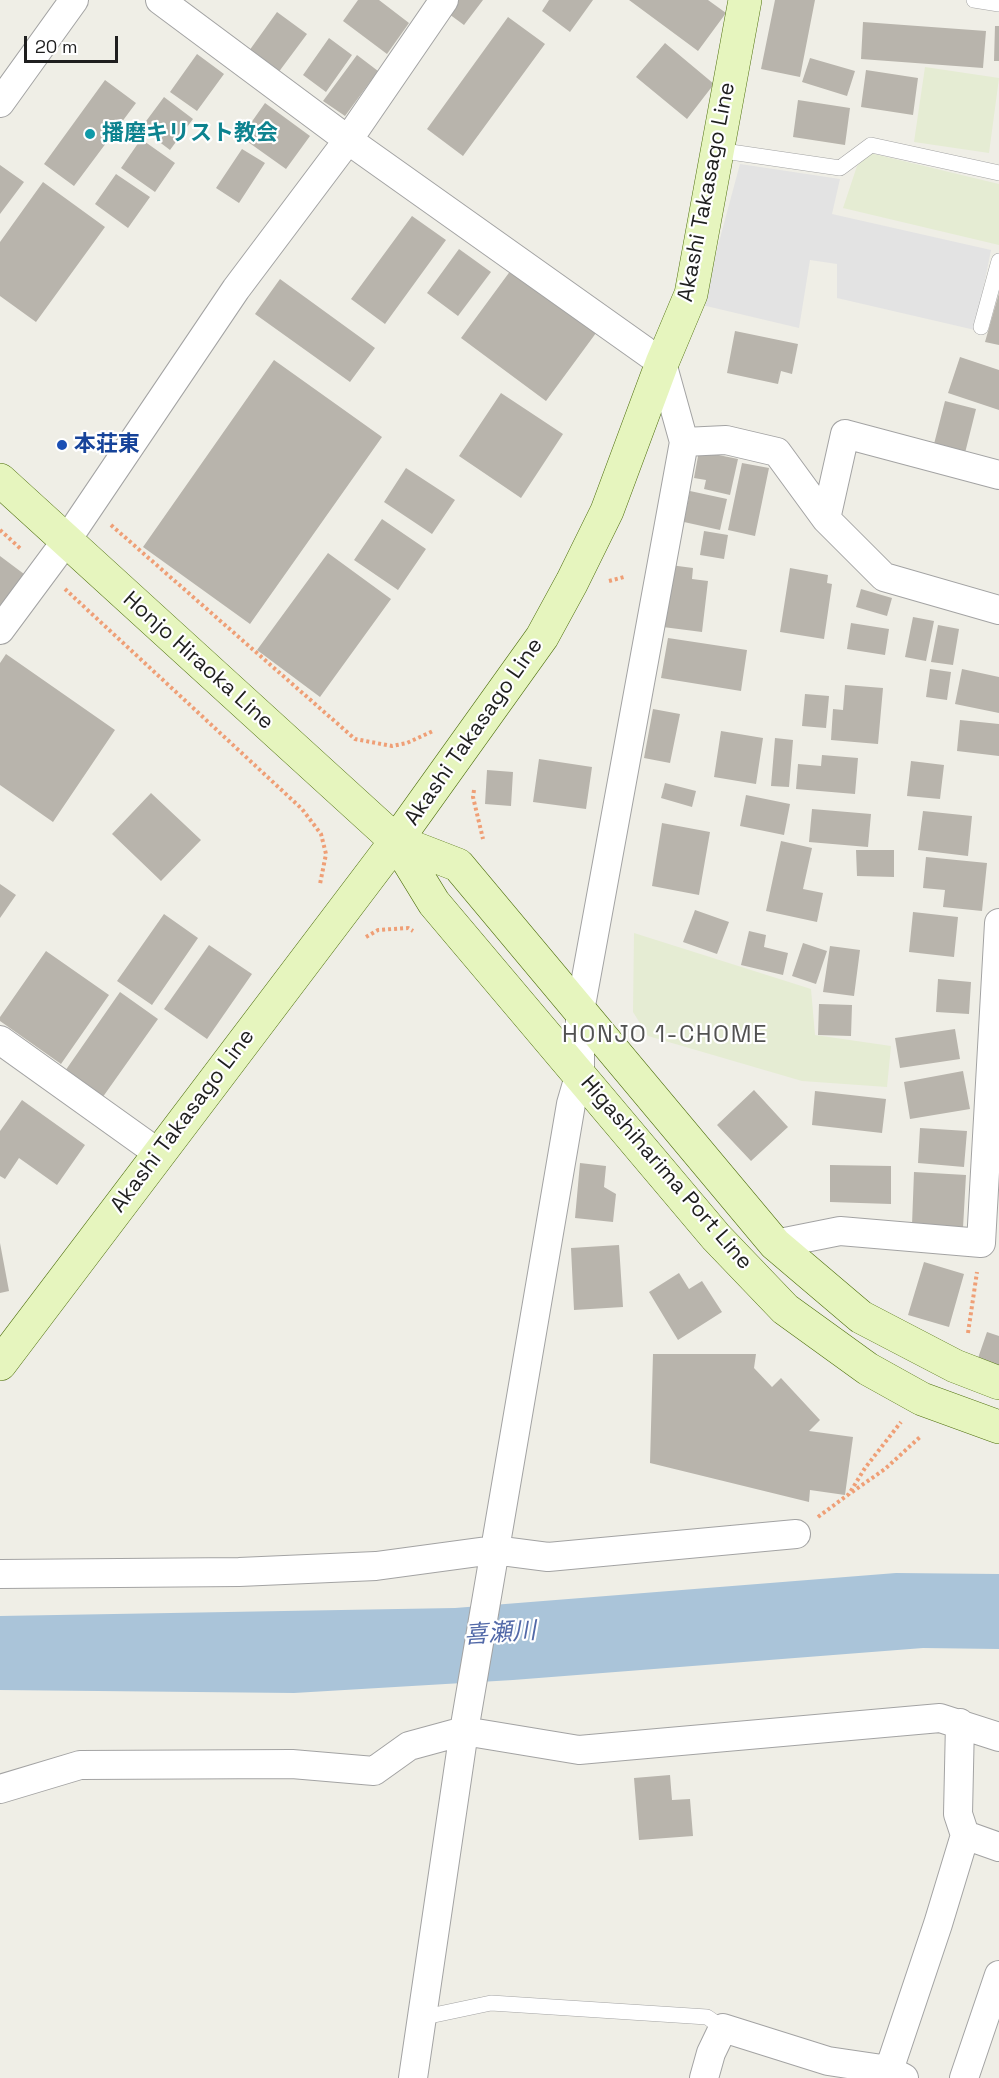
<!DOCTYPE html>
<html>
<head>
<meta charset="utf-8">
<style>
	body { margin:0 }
	#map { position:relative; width:999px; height:2078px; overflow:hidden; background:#efeee6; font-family:"Space Grotesk",sans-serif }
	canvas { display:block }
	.scale { position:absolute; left:24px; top:36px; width:94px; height:27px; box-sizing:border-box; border:3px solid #1f1f1f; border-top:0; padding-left:8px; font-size:18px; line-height:21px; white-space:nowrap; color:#1f1f1f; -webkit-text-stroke:4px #fff; paint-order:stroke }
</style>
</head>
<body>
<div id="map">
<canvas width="999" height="2078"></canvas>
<div class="scale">20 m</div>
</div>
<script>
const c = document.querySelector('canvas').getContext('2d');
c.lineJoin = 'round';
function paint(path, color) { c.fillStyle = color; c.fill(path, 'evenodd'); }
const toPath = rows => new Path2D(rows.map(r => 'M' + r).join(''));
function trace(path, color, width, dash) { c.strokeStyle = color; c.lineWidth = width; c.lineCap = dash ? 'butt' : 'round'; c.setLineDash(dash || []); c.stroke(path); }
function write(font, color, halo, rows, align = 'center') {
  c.font = font + ' "Space Grotesk","Noto Sans JP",sans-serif'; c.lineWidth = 4.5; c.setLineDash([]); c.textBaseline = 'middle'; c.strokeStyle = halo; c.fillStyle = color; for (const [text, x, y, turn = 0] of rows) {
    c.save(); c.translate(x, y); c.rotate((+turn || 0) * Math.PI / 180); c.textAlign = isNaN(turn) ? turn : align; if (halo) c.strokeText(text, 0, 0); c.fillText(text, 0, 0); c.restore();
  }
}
const farmland = toPath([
	[925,67,999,78,989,153,914,142],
	[870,153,999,184,999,245,843,208,857,166],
	[634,933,811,989,815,1035,891,1046,887,1087,802,1081,648,1036,633,1012]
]);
const parking = toPath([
	[740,164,840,179,832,214,991,250,975,330,837,298,837,264,810,260,799,328,702,305]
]);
const water = toPath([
	[896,1573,999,1574,999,1649,923,1648,513,1680,294,1693,0,1690,0,1616,455,1608]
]);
const building = toPath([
	[358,0,379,0,409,23,387,54,343,21],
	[459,0,483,0,464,25,449,14],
	[549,0,593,0,570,32,542,11],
	[629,0,708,0,726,13,698,51],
	[775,0,815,0,800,77,761,69],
	[277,12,307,34,278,73,249,51],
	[508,17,545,44,463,156,427,129],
	[863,22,986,31,983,68,861,59],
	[995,26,999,26,999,61,994,61],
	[329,38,352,55,326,92,303,75],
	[665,43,714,84,687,119,636,77],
	[197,54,224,74,197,111,170,92],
	[357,55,378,71,345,116,323,101],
	[810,58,855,71,847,96,802,82],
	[866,70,918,78,913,115,861,107],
	[105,80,136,103,74,186,44,164],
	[164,97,193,119,170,150,141,128],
	[798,100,850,108,845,145,793,137],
	[265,103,310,136,286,169,241,137],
	[141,139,175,163,155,192,121,168],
	[242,149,265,163,239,203,216,188],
	[0,165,24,182,0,214],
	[116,174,150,197,128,228,95,204],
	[43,182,105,227,36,322,0,296,0,242],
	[412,216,446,240,385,324,351,299],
	[459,249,491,272,458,316,427,293],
	[511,270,596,333,546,401,461,338],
	[280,279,375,348,350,382,255,314],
	[999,293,999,345,985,342],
	[735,331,798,344,792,374,781,371,778,384,727,373],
	[960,357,999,370,999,410,948,393],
	[274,360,382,437,250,624,143,547],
	[501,393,563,434,521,498,459,456],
	[945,401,976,409,965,453,934,444],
	[699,451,738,459,730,495,704,489,706,480,694,478],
	[742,463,769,468,755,536,728,530],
	[406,468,455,500,432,534,384,502],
	[690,491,727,499,720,530,684,522],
	[382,519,426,549,398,590,354,560],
	[704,531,728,535,724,559,700,555],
	[328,553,391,599,320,697,257,650],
	[0,556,24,574,0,606],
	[670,565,693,568,692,579,708,581,702,632,663,627],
	[790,568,828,575,827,583,832,584,824,639,780,632],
	[861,589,892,598,887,616,856,607],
	[913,617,934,621,926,661,905,657],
	[851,623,889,629,885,655,847,649],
	[938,625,959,629,953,665,931,662],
	[668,638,747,650,741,691,661,678],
	[6,654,115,730,53,822,0,785,0,663],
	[930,669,951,672,947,700,926,697],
	[962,669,999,677,999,713,955,704],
	[845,685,883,688,878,744,831,740,833,709,843,710],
	[805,694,829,696,826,728,802,726],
	[653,709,680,714,670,763,644,758],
	[960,720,999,724,999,756,957,751],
	[721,731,763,738,756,784,714,777],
	[775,738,793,740,789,787,771,786],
	[822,755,858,758,855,794,796,789,798,764,821,766],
	[539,759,592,767,586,809,533,802],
	[911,761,944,765,940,799,907,796],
	[487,770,513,772,511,806,485,804],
	[665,783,696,791,692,807,661,798],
	[151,793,201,840,161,881,112,834],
	[746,795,790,804,784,835,740,826],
	[812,809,871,814,868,847,809,842],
	[923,811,972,816,968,856,918,850],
	[662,823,710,832,699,895,652,886],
	[781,841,812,848,803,889,823,893,817,922,766,911],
	[856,850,894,850,894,877,857,876],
	[926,857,987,863,982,911,943,907,945,890,923,888],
	[0,884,16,895,0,918],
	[695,910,729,922,717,954,683,942],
	[913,912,958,917,954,957,909,952],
	[164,914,198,938,152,1005,117,981],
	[749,931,766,935,764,947,788,953,783,975,741,965],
	[803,943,827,951,816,984,792,976],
	[209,945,252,974,207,1039,164,1009],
	[830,946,860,950,854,996,823,992],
	[46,951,109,995,61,1064,0,1021,0,1017],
	[938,979,971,982,969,1014,936,1012],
	[120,992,158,1019,100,1101,63,1074],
	[819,1004,852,1005,851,1036,818,1035],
	[955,1029,960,1059,900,1068,895,1038],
	[963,1071,970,1109,910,1119,904,1082],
	[754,1090,788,1127,751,1161,717,1125],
	[815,1091,886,1099,882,1133,812,1125],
	[22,1100,85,1145,57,1185,19,1158,5,1179,0,1176,0,1131],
	[920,1128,967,1131,964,1167,918,1163],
	[580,1163,606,1166,604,1187,616,1194,613,1222,575,1218],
	[830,1165,891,1166,891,1204,830,1202],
	[914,1172,966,1175,963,1228,912,1225],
	[0,1243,9,1291,0,1293],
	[619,1245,623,1307,574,1310,571,1248],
	[924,1262,964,1274,949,1327,908,1315],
	[679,1273,689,1289,702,1281,722,1312,678,1340,649,1292],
	[987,1332,999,1336,999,1369,977,1361],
	[653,1354,756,1354,754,1368,772,1387,781,1378,820,1420,809,1431,853,1437,845,1495,810,1490,809,1502,650,1463],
	[670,1775,672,1800,690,1799,693,1836,639,1840,634,1778]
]);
const path = toPath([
	[111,525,355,739,392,746,407,743,433,731],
	[0,530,22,550],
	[609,581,624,577],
	[65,589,302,809,321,834,326,854,320,884],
	[474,790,473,797,483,839],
	[366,937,378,930,408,928,413,931],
	[968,1333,977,1272],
	[852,1492,885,1469,920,1437],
	[818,1517,849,1494,865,1468,901,1422]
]);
const service = toPath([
	[974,0,999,4],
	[717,150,840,168,871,145,999,173],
	[981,327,999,261],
	[420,2018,491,2003,707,2017,723,2028]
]);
const minor = toPath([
	[160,0,348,140,662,363,684,442,580,1011,580,1073,571,1104,464,1731,413,2078],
	[0,103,74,0],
	[684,442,726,440,777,452,826,519,884,577,999,610],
	[826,519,845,434,999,475],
	[0,630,66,541,236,289,348,140,444,0],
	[0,1040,158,1153],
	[775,1244,840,1231,981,1243,999,923],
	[0,1574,239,1572,376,1566,494,1550,548,1557,796,1534],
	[0,1789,80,1765,292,1764,374,1771,409,1746,464,1731,579,1750,940,1718,999,1737],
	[965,1835,999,1847],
	[704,2078,711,2053,723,2028,828,2061,889,2070],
	[904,2078,889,2070,938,1924,965,1835,958,1814,960,1723],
	[964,2078,999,1975]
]);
const secondary = toPath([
	[0,480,396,841,434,903,716,1237,785,1309,868,1369,922,1399,999,1427],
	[396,841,458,865,775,1244,861,1317,955,1366,999,1383],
	[0,1364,396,841,542,637,572,582,607,511,662,363,691,294,745,0]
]);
const markers = [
	[90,134,6,"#0f9aa8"],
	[62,445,6,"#1a4fb4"]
];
const cultureNames = [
	["播磨キリスト教会",102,134]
];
const streetNames = [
	["Akashi Takasago Line",707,192,-79],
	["Honjo Hiraoka Line",198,661,42],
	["Akashi Takasago Line",474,732,-55],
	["Akashi Takasago Line",183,1121,-53],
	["Higashiharima Port Line",666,1173,49]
];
const transitNames = [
	["本荘東",74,445]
];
const neighbourhoodNames = [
	["HONJO 1-CHOME",665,1035]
];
const waterNames = [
	["喜瀬川",500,1634,-4]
];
paint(farmland, '#e5ecd3');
paint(parking, '#e3e3e3');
paint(water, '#aac4d9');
paint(building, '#b8b4ac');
trace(service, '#a3a3a3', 16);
trace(minor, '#a3a3a3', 30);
trace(secondary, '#4e6f0d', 34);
trace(path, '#ef9f76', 4, [3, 3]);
trace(service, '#fff', 15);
trace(minor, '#fff', 28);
trace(secondary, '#e6f5be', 33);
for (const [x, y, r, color] of markers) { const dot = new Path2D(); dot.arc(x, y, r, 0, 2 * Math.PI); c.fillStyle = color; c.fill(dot); trace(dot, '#fff', 2); }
write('bold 22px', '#0d838f', '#fff', cultureNames, 'left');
write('22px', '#1f1f1f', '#fff', streetNames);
write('bold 22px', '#164399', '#fff', transitNames, 'left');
c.letterSpacing = '1.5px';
write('24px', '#525252', '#fff', neighbourhoodNames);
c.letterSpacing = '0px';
write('italic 24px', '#5269a8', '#fff', waterNames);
</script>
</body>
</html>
